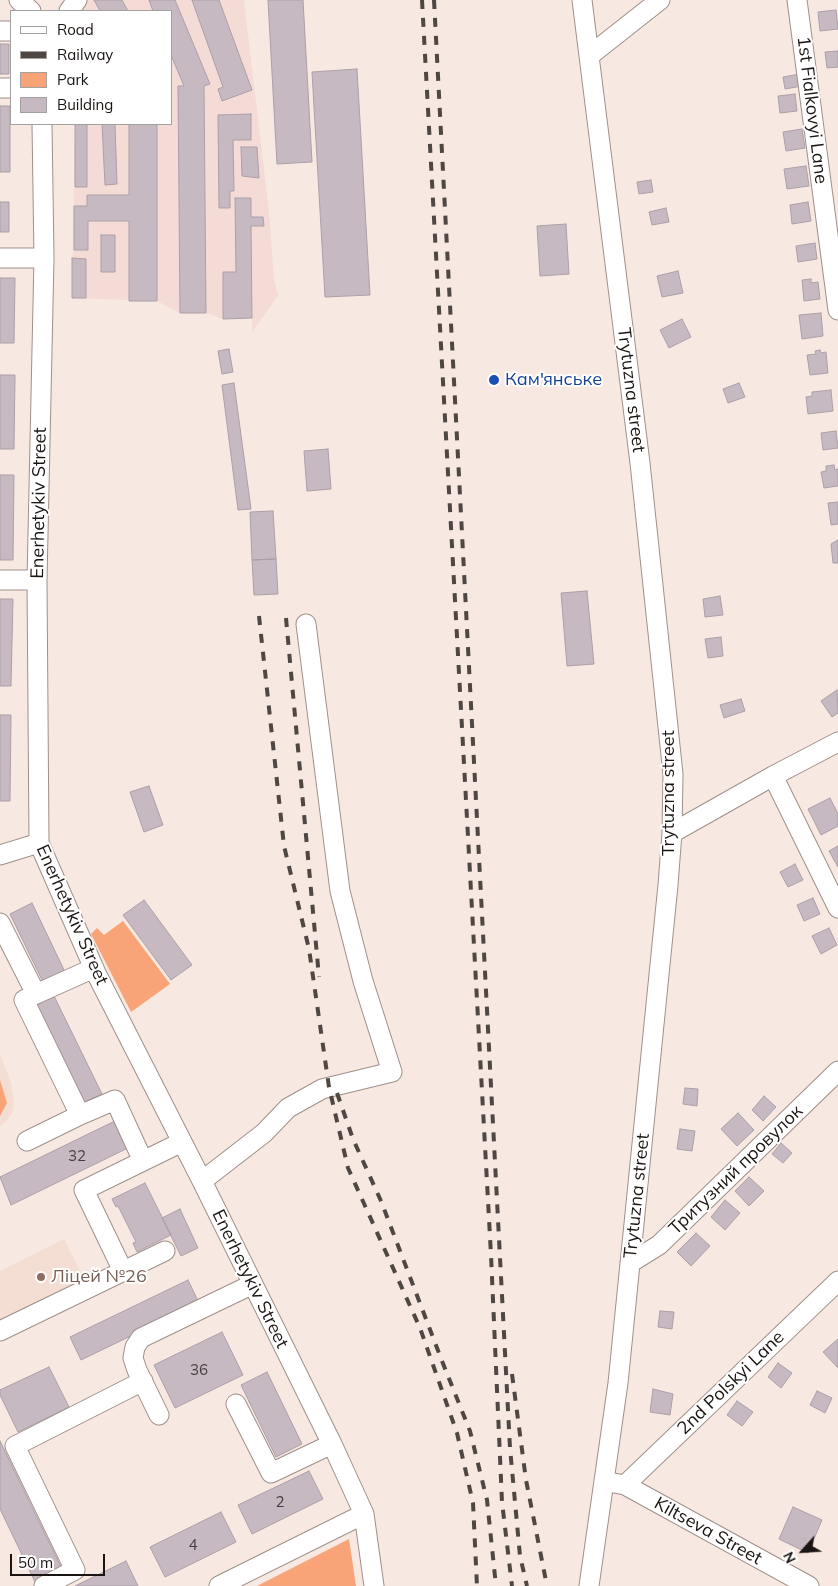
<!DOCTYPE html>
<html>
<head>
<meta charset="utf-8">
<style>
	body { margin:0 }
	#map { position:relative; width:838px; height:1586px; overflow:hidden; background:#f7e8e1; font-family:Mulish,sans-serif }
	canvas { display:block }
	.legend { position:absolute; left:10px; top:10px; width:162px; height:115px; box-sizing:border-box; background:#fff; border:1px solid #a3a1a0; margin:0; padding:6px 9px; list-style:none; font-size:15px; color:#1a1512 }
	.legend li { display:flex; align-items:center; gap:10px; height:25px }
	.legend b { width:25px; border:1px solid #a3a1a0 }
	.north { position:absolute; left:778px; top:1526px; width:50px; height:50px; -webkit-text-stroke:4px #fff; paint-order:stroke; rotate:244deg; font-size:14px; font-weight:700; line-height:20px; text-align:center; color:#1a1512 }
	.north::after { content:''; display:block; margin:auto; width:18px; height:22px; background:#1a1512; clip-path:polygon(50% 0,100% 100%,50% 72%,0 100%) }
	.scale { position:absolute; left:10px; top:1554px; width:95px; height:22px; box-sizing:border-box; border:2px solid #1a1512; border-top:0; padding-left:6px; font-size:15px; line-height:18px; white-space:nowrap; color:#1a1512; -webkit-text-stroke:4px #fff; paint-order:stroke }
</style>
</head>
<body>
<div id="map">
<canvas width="838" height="1586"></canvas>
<ul class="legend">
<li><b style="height:6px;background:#fff"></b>Road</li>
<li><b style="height:6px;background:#4f4743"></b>Railway</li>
<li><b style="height:14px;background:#f9a378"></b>Park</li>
<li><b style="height:14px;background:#c6b9c1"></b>Building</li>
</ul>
<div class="north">N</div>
<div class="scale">50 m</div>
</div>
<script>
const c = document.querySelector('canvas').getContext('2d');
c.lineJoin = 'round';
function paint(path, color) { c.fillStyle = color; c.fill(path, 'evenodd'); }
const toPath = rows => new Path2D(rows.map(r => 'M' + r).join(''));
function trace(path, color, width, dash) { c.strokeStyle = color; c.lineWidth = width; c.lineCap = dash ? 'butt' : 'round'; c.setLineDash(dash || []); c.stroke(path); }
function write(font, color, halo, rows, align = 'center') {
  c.font = font + ' Mulish,sans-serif'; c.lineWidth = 4; c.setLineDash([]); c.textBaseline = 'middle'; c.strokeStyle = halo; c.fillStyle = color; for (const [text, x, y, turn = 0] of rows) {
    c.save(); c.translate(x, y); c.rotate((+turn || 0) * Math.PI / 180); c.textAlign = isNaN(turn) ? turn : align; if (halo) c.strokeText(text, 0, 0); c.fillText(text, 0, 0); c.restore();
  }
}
const built = toPath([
	[0,1055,11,1082,14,1103,12,1113,6,1122,0,1126],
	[64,1239,86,1283,0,1324,0,1271]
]);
const industrial = toPath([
	[79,0,244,0,269,212,274,279,278,296,252,332,252,318,223,319,206,313,180,313,157,301,72,298,75,124,171,124,171,11,75,11]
]);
const green = toPath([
	[123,921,170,984,131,1012,91,934,97,928,104,935],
	[0,1080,7,1103,0,1116],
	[349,1539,356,1586,257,1586]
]);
const building = toPath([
	[94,0,122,0,128,11,100,11,94,0],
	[149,0,175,0,210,84,204,86,206,313,180,313,178,86,184,86,171,55,171,11,153,11,149,0],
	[192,0,219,0,252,90,222,101,218,89,223,87,192,0],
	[268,0,303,0,312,162,277,164,268,0],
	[836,10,838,29,820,31,818,12,836,10],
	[0,44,9,44,9,74,0,74,0,44],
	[838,51,838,67,827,68,825,52,838,51],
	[357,69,370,295,325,297,312,72,357,69],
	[800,74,802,86,785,89,783,77,800,74],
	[795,94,797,111,780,113,778,96,795,94],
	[0,106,10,106,10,172,0,172,0,106],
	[251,114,251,140,233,140,234,191,230,191,230,208,219,208,218,115,251,114],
	[75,124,87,124,87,187,75,187,75,124],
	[102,124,115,124,117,184,105,185,102,124],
	[129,124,157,124,157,301,129,301,129,221,88,221,88,250,74,250,74,206,87,206,87,195,129,195,129,124],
	[802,129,805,148,786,151,783,132,802,129],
	[241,147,257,147,259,178,242,176,241,147],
	[806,166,809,186,787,189,784,169,806,166],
	[651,180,653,192,639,194,637,182,651,180],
	[235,198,251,198,251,217,263,217,264,226,251,226,252,318,223,319,223,272,236,272,235,198],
	[0,202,9,202,9,232,0,232,0,202],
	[808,202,811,221,792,224,790,205,808,202],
	[666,208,669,222,652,225,649,212,666,208],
	[566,224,569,274,540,276,537,226,566,224],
	[101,235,115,235,115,272,101,272,101,235],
	[815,243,817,259,798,262,796,246,815,243],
	[72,258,86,259,86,298,72,298,72,258],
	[678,271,683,293,662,297,657,276,678,271],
	[0,278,15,278,14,343,0,343,0,278],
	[811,279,811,283,818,282,820,299,804,301,802,280,811,279],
	[821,313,823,336,802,339,799,315,821,313],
	[682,319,691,337,669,348,660,330,682,319],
	[229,349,233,372,222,374,218,351,229,349],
	[820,350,821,353,826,352,828,373,810,375,807,355,816,354,815,351,820,350],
	[0,375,15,375,14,449,0,449,0,375],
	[234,383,251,509,238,510,222,385,234,383],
	[739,383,745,397,728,403,723,389,739,383],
	[831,390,833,411,808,414,806,397,812,396,812,392,831,390],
	[836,431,838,448,823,450,821,433,836,431],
	[328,449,331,489,307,491,304,451,328,449],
	[834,465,835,470,838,469,838,486,824,488,821,472,826,471,826,466,834,465],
	[0,475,14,475,13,560,0,560,0,475],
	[838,502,838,524,831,525,828,503,838,502],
	[273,511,276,559,252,560,250,512,273,511],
	[838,540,838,563,833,563,831,544,838,540],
	[276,559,278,594,254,595,252,560,276,559],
	[587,591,594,664,567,666,561,593,587,591],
	[720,596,723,615,705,617,703,599,720,596],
	[0,599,13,599,11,686,0,686,0,599],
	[721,637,723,656,708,658,705,639,721,637],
	[837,690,838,713,832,717,821,701,837,690],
	[741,699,745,711,724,718,720,705,741,699],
	[0,715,11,715,10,801,0,801,0,715],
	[149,786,163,825,144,832,130,792,149,786],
	[830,798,838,814,838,826,821,835,808,809,830,798],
	[838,846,838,867,829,851,838,846],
	[795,864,803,880,788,887,780,872,795,864],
	[813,898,820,914,804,921,797,905,813,898],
	[144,900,192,965,171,980,123,915,144,900],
	[32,903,65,972,43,982,10,914,32,903],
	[829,928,837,945,821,954,812,936,829,928],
	[53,994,102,1094,83,1103,34,1003,53,994],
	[685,1088,698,1089,697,1106,683,1104,685,1088],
	[764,1096,776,1107,763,1121,752,1110,764,1096],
	[738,1113,754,1130,737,1146,721,1129,738,1113],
	[117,1120,130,1147,11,1205,0,1177,117,1120],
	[680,1129,695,1131,692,1151,677,1149,680,1129],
	[781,1143,792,1153,783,1163,772,1154,781,1143],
	[749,1177,764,1191,749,1206,735,1191,749,1177],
	[145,1183,171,1235,137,1252,133,1243,136,1242,118,1206,116,1207,112,1199,145,1183],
	[725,1200,740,1213,725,1230,711,1217,725,1200],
	[180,1209,198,1248,181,1256,162,1218,180,1209],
	[696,1233,710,1246,691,1266,677,1252,696,1233],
	[188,1280,199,1303,81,1360,70,1337,188,1280],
	[660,1311,674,1312,672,1329,658,1327,660,1311],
	[222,1332,243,1375,175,1408,154,1365,222,1332],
	[838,1339,838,1368,823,1352,838,1339],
	[778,1363,792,1373,781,1388,768,1377,778,1363],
	[49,1367,69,1407,18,1432,0,1395,0,1390,49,1367],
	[267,1372,302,1444,276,1457,241,1385,267,1372],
	[653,1389,673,1394,670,1415,650,1412,653,1389],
	[817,1391,832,1398,825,1413,810,1405,817,1391],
	[737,1401,753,1412,742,1426,727,1415,737,1401],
	[0,1441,63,1571,36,1584,0,1509,0,1441],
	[309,1471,323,1499,252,1534,238,1505,309,1471],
	[793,1507,822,1520,808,1553,779,1539,793,1507],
	[221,1512,236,1542,165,1577,150,1547,221,1512],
	[126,1561,138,1586,75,1586,126,1561]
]);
const minor = toPath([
	[19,0,31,11],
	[582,0,640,463,673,774,672,833,668,885,618,1383,589,1586],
	[797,0,838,310],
	[69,11,77,0],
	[0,31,11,31],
	[589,56,660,0],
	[0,88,11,88],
	[42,124,44,258,37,580,39,843,96,973,202,1181,332,1444,364,1514,374,1586],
	[0,258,44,258],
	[0,580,37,580],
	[773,776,838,908],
	[672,833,773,776,838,742],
	[0,855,39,843],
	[0,923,36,994,94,968],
	[36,994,24,1000,80,1115,115,1100,143,1161],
	[27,1141,80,1115],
	[202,1181,264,1133,288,1108,322,1089,392,1072,363,981,340,891,306,624],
	[630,1263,659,1245,838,1071],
	[123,1271,84,1190,182,1142],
	[0,1331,165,1251],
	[236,1404,271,1473,332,1444],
	[159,1415,137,1370,133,1358,135,1347,141,1338,253,1284],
	[614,1483,625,1485,809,1586],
	[625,1485,838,1281],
	[44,1586,75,1570,15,1446,143,1381],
	[219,1586,364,1514]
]);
const rail = toPath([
	[422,0,491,1255,502,1502,512,1586],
	[434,0,510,1448,520,1556,527,1586],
	[259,616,284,846,309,949,329,1087,348,1168,420,1328,457,1433,473,1503,477,1586],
	[286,618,319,977],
	[337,1093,353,1139,381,1201,442,1361,470,1431,487,1500,496,1586],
	[512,1374,526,1480,547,1586]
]);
const markers = [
	[494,380,6,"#1a4fb4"],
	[41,1277,5,"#8d6e63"]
];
const numberNames = [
	["32",77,1156],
	["36",199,1370],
	["2",280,1502],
	["4",193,1545]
];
const streetNames = [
	["1st Fialkovyi Lane",812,110,83],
	["Trytuzna street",631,390,83],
	["Enerhetykiv Street",39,503,-89],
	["Trytuzna street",669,793,-90],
	["Enerhetykiv Street",72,915,66],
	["Тритузний провулок",736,1170,-44],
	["Trytuzna street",637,1196,-84],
	["Enerhetykiv Street",250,1279,64],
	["2nd Polskyi Lane",731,1383,-44],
	["Kiltseva Street",708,1531,29]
];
const transitNames = [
	["Кам'янське",505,380]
];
const educationNames = [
	["Ліцей №26",51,1277]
];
paint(built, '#f4ddd2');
paint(industrial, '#f5dbd6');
paint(green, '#f9a378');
paint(building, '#c6b9c1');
trace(building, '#ac9fa8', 1);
trace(minor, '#9e908a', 21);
trace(minor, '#fff', 19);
trace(rail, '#4f4743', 4, [9, 9]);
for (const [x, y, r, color] of markers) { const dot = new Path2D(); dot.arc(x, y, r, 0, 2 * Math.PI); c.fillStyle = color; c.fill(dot); trace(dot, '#fff', 2); }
write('15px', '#453e3e', null, numberNames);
write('18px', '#1a1512', '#fff', streetNames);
write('18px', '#164399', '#fff', transitNames, 'left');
write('18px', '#785e54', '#fff', educationNames, 'left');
</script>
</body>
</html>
